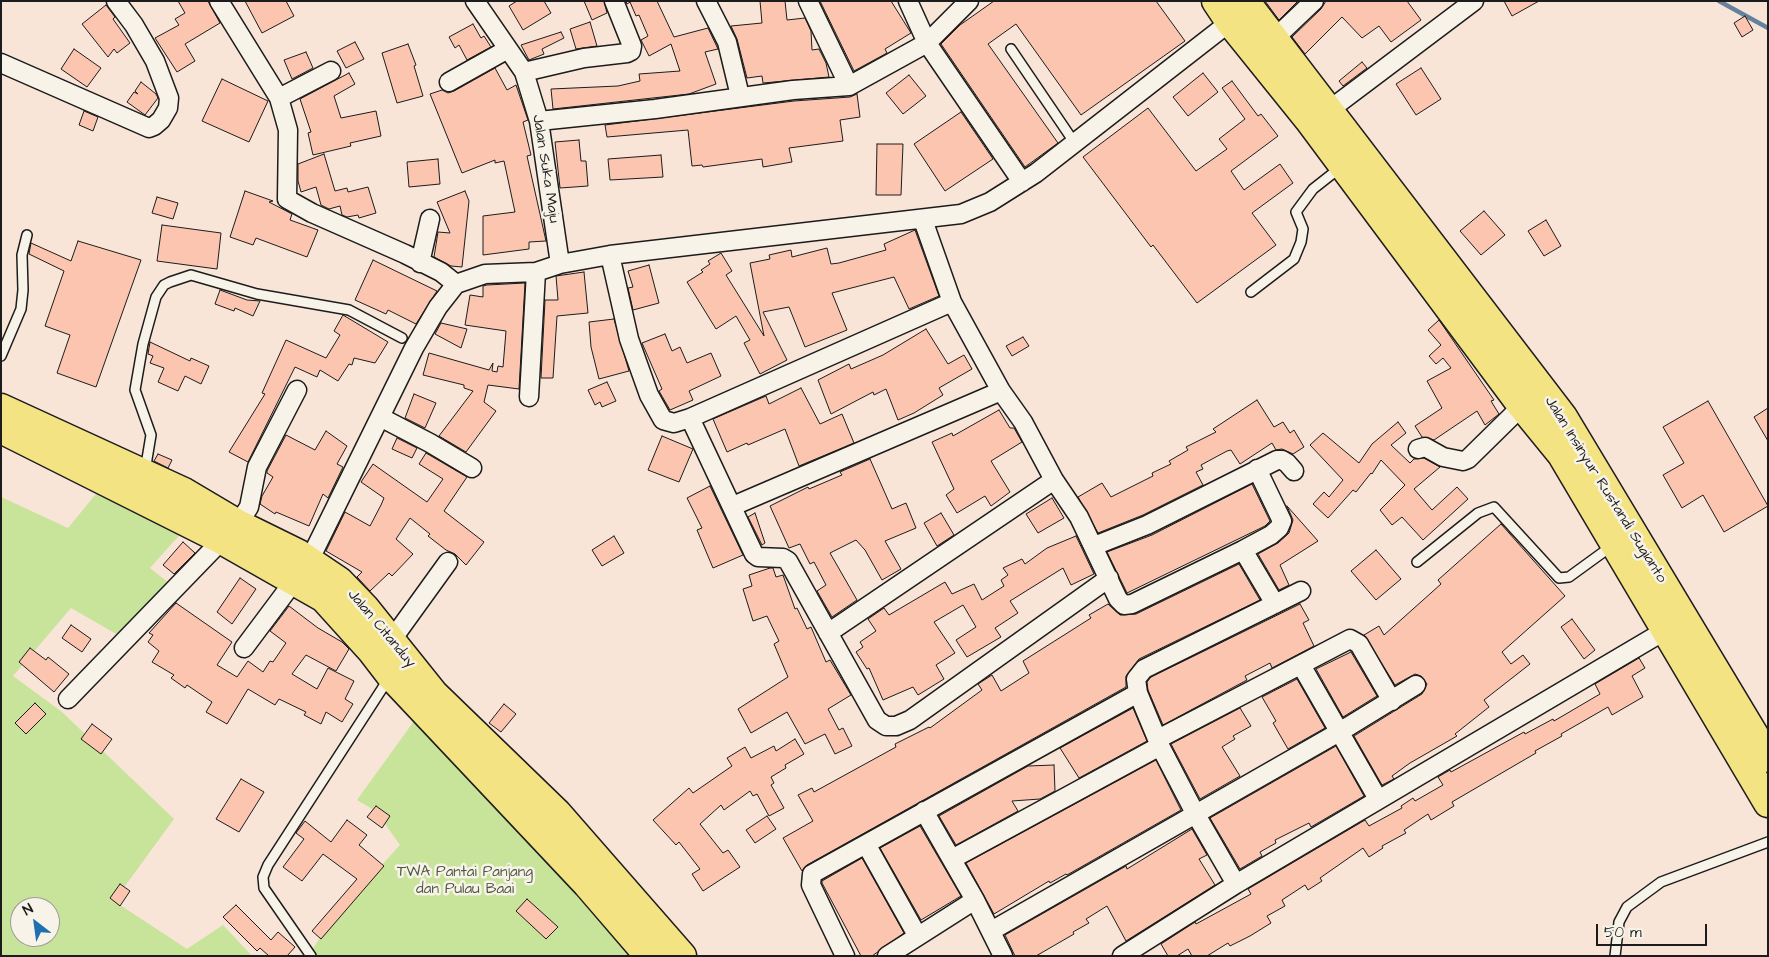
<!DOCTYPE html>
<html>
<head>
<meta charset="utf-8">
<style>
	body { margin:0 }
	#map { position:relative; width:1769px; height:957px; overflow:hidden; background:#f8e5d7; font-family:"Architects Daughter",sans-serif }
	canvas { display:block }
	.frame { position:absolute; inset:0; border:2px solid #1c1c1c; pointer-events:none }
	.north { position:absolute; left:10px; top:897px; width:50px; height:50px; box-sizing:border-box; background:#f7f3e8; border:1px solid #9f9d96; border-radius:50%; rotate:330deg; font-size:14px; font-weight:700; line-height:20px; text-align:center; color:#1c1c1c }
	.north::after { content:''; display:block; margin:auto; width:18px; height:22px; background:#1f6fb2; clip-path:polygon(50% 0,100% 100%,50% 72%,0 100%) }
	.scale { position:absolute; left:1596px; top:924px; width:111px; height:22px; box-sizing:border-box; border:2px solid #1c1c1c; border-top:0; padding-left:6px; font-size:15px; line-height:18px; white-space:nowrap; color:#1c1c1c; -webkit-text-stroke:4px #f7f3e8; paint-order:stroke }
</style>
</head>
<body>
<div id="map">
<canvas width="1769" height="957"></canvas>
<div class="frame"></div>
<div class="north">N</div>
<div class="scale">50 m</div>
</div>
<script>
const c = document.querySelector('canvas').getContext('2d');
c.lineJoin = 'round';
function paint(path, color) { c.fillStyle = color; c.fill(path, 'evenodd'); }
const toPath = rows => new Path2D(rows.map(r => 'M' + r).join(''));
function trace(path, color, width, dash) { c.strokeStyle = color; c.lineWidth = width; c.lineCap = dash ? 'butt' : 'round'; c.setLineDash(dash || []); c.stroke(path); }
function write(font, color, halo, rows, align = 'center') {
  c.font = font + ' "Architects Daughter",sans-serif'; c.lineWidth = 5; c.setLineDash([]); c.textBaseline = 'middle'; c.strokeStyle = halo; c.fillStyle = color; for (const [text, x, y, turn = 0] of rows) {
    c.save(); c.translate(x, y); c.rotate((+turn || 0) * Math.PI / 180); c.textAlign = isNaN(turn) ? turn : align; if (halo) c.strokeText(text, 0, 0); c.fillText(text, 0, 0); c.restore();
  }
}
const green = toPath([
	[100,489,185,529,150,568,175,588,125,639,71,608,13,676,62,712,174,819,114,901,187,949,223,925,252,956,1,956,1,497,68,528],
	[20,907,50,907,50,937,20,937],
	[419,714,632,956,308,956,331,921,400,845,383,821,384,816,357,800]
]);
const stream = toPath([
	[1719,1,1768,28]
]);
const building = toPath([
	[178,1,208,1,220,23,185,44,195,61,177,72,155,38,179,25,175,19,185,13,178,1],
	[245,1,286,1,294,16,262,33,245,1],
	[517,1,544,1,551,13,523,30,509,6,517,1],
	[584,1,604,1,607,13,592,20,584,1],
	[626,1,657,1,674,37,708,28,718,49,705,52,716,84,689,94,553,109,551,89,618,86,640,81,639,74,680,71,671,44,649,56,641,40,648,36,639,15,636,16,630,2,627,4,626,1],
	[760,1,785,1,787,20,805,18,811,31,812,50,819,49,826,63,829,77,763,83,762,76,747,78,737,39,731,26,762,23,760,1],
	[820,1,891,1,911,33,885,49,887,53,854,71,820,1],
	[994,1,1156,1,1185,41,1081,115,1016,24,988,44,1058,143,1025,167,941,44,960,25,994,1],
	[1265,1,1298,1,1279,20,1265,1],
	[1326,1,1407,1,1421,20,1391,42,1379,26,1362,38,1342,17,1305,54,1292,37,1321,9,1326,1],
	[1504,1,1539,1,1512,16,1504,1],
	[106,5,115,17,113,19,130,43,117,53,114,49,108,57,82,24,106,5],
	[1745,16,1753,30,1742,37,1734,23,1745,16],
	[590,22,597,46,576,49,570,29,590,22],
	[473,24,481,38,484,36,491,47,467,60,459,45,455,48,449,37,473,24],
	[561,32,564,38,542,49,544,54,529,60,521,45,561,32],
	[355,42,364,59,346,68,337,51,355,42],
	[408,44,416,65,414,66,423,96,397,103,382,53,408,44],
	[74,49,101,68,87,87,61,69,74,49],
	[306,52,313,68,292,79,284,60,306,52],
	[1362,62,1367,68,1343,86,1339,81,1362,62],
	[495,68,507,90,516,85,528,120,523,122,531,155,527,156,546,241,529,242,529,249,483,255,483,216,515,212,504,161,495,163,495,160,462,173,430,94,442,90,448,93,454,91,495,68],
	[1421,68,1441,99,1416,115,1396,84,1421,68],
	[349,73,355,84,334,96,341,118,376,111,381,136,350,143,351,146,313,155,308,133,311,132,300,99,349,73],
	[1203,73,1218,92,1188,116,1173,97,1203,73],
	[909,75,926,96,903,114,886,93,909,75],
	[222,79,268,101,249,142,202,121,222,79],
	[1232,81,1258,116,1261,114,1278,136,1231,171,1244,190,1280,164,1293,183,1252,213,1276,245,1197,303,1153,245,1151,247,1083,157,1148,108,1196,171,1227,149,1219,139,1245,119,1222,88,1232,81],
	[141,82,156,94,158,98,145,115,127,102,134,92,138,94,135,91,141,82],
	[857,94,860,117,840,120,843,141,789,148,792,162,763,167,762,159,703,167,702,165,692,166,688,130,607,137,605,125,794,101,850,97,857,94],
	[84,111,98,117,93,131,79,125,84,111],
	[961,112,993,159,945,191,914,144,961,112],
	[579,140,581,161,586,161,588,186,560,188,555,142,579,140],
	[877,144,903,144,901,195,876,195,877,144],
	[324,154,335,191,347,188,348,192,368,187,376,213,359,218,358,215,347,217,342,215,340,206,329,209,321,205,316,187,301,192,298,181,298,164,324,154],
	[661,155,663,177,610,180,608,159,661,155],
	[438,159,440,184,409,187,407,162,438,159],
	[245,191,273,201,269,202,292,214,290,220,318,230,307,257,256,238,253,245,230,237,245,191],
	[465,191,469,201,462,267,451,266,434,257,438,232,450,233,437,202,465,191],
	[157,197,178,203,173,219,152,213,157,197],
	[1484,211,1505,235,1481,255,1460,231,1484,211],
	[1546,220,1561,246,1544,256,1528,231,1546,220],
	[162,225,221,233,217,269,157,261,162,225],
	[915,230,939,296,909,309,894,277,832,293,847,330,805,347,789,307,763,312,787,360,760,374,744,343,750,340,736,316,716,329,687,282,703,272,701,270,710,264,708,261,721,253,732,271,726,275,764,336,750,263,770,259,769,255,791,250,792,257,827,248,831,264,839,263,886,250,884,244,915,230],
	[78,241,141,260,96,387,57,373,70,335,45,326,64,271,29,254,31,243,71,261,78,241],
	[373,260,437,291,416,324,388,310,386,314,355,300,373,260],
	[649,265,659,303,633,310,628,288,633,287,628,271,649,265],
	[584,272,588,313,557,316,553,378,541,378,545,300,558,300,556,276,584,272],
	[525,283,519,389,488,385,484,402,496,411,466,452,439,436,473,391,464,388,464,385,423,375,429,353,489,370,493,363,492,371,497,372,498,366,503,367,506,331,465,325,470,295,483,297,483,286,487,285,525,283],
	[220,290,247,300,260,301,253,316,235,308,234,311,215,304,220,290],
	[343,315,388,342,375,363,354,358,352,365,349,364,338,381,320,370,317,377,295,367,248,462,229,452,265,394,262,393,286,340,326,358,340,335,334,331,343,315],
	[614,319,629,371,599,379,591,347,589,322,614,319],
	[1439,320,1494,400,1491,401,1499,414,1485,425,1477,411,1434,440,1422,437,1415,426,1442,408,1427,381,1451,368,1443,358,1436,364,1429,356,1441,345,1428,330,1439,320],
	[441,323,467,329,461,348,435,334,441,323],
	[926,329,948,364,964,355,972,369,939,388,943,395,914,413,898,420,886,389,874,395,873,392,831,414,818,380,849,364,851,369,883,355,926,329],
	[665,334,672,351,680,347,687,363,711,353,721,376,689,391,693,400,670,410,659,391,662,389,642,343,665,334],
	[1023,337,1029,346,1012,356,1006,346,1023,337],
	[150,342,190,361,191,358,209,366,201,384,185,376,178,391,158,382,164,368,150,363,153,356,148,354,150,342],
	[607,382,616,401,602,407,600,402,595,405,588,390,607,382],
	[801,388,820,424,842,414,854,443,799,466,785,429,748,445,747,443,727,452,713,419,766,396,769,404,801,388],
	[414,394,436,403,425,428,405,418,414,394],
	[1257,400,1274,427,1283,422,1290,433,1294,430,1304,447,1293,454,1282,449,1276,450,1272,443,1240,464,1231,450,1227,451,1201,465,1203,469,1196,472,1203,485,1143,515,1098,533,1078,497,1102,483,1111,497,1153,476,1152,473,1171,464,1169,461,1188,450,1186,447,1216,432,1213,429,1257,400],
	[1708,401,1768,506,1724,532,1703,495,1682,508,1663,475,1684,463,1663,427,1708,401],
	[1768,408,1768,441,1754,417,1768,408],
	[999,410,1010,428,1014,428,1022,442,991,461,1010,492,991,506,985,496,957,513,946,495,954,489,932,442,952,433,953,436,999,410],
	[1398,422,1406,433,1391,445,1410,463,1414,459,1424,458,1440,467,1414,489,1432,510,1457,487,1468,499,1423,540,1402,517,1392,525,1380,510,1405,485,1381,460,1372,474,1371,473,1356,492,1353,490,1328,518,1313,504,1324,492,1329,497,1343,480,1310,445,1323,433,1359,463,1372,444,1398,422],
	[326,431,347,446,337,464,343,467,328,498,323,494,309,526,276,512,275,514,260,504,262,496,273,477,267,473,267,471,286,435,315,450,326,431],
	[662,436,693,449,679,482,648,470,662,436],
	[397,438,417,448,412,458,392,449,397,438],
	[426,453,467,477,444,511,484,542,466,565,455,554,446,550,428,536,430,534,410,518,396,539,413,554,392,576,389,573,370,591,357,577,362,572,326,551,345,512,370,526,381,505,384,498,361,482,373,464,427,502,443,479,419,464,426,453],
	[158,454,172,460,168,468,154,461,158,454],
	[870,459,892,509,906,503,916,528,885,541,901,569,882,580,865,550,856,540,830,553,857,600,832,617,817,591,826,585,814,562,810,564,800,544,789,548,770,506,808,487,809,489,842,475,840,472,870,459],
	[1252,484,1270,521,1265,526,1127,593,1107,552,1152,535,1252,484],
	[710,486,743,555,713,568,697,530,702,528,687,498,710,486],
	[1052,498,1064,518,1038,533,1026,514,1052,498],
	[1287,506,1318,541,1280,565,1289,585,1279,590,1258,554,1278,543,1289,533,1293,520,1287,506],
	[755,513,765,543,762,545,748,517,755,513],
	[941,513,954,535,937,546,924,523,941,513],
	[1501,524,1565,596,1502,652,1511,664,1523,655,1530,664,1484,700,1489,707,1455,734,1457,736,1410,763,1392,776,1394,779,1382,785,1354,736,1422,694,1427,684,1421,676,1415,674,1395,685,1364,635,1379,626,1384,635,1441,584,1438,580,1501,524],
	[614,536,624,553,602,566,592,550,614,536],
	[1076,536,1094,574,1071,585,1063,568,1010,601,1018,613,995,628,1001,637,967,657,956,640,976,627,963,605,934,622,955,653,936,665,944,679,918,695,913,687,883,700,869,668,867,669,856,652,863,647,860,642,876,631,868,619,884,608,889,615,945,582,952,594,974,584,982,600,1004,586,1001,580,1008,575,1003,568,1022,559,1025,564,1047,548,1076,536],
	[183,542,195,553,174,574,163,565,183,542],
	[1376,550,1401,579,1376,600,1351,571,1376,550],
	[1239,564,1260,600,1139,659,1126,676,1126,687,807,865,802,871,783,838,813,821,798,795,812,788,814,792,896,747,895,744,929,727,930,728,982,690,978,684,992,675,1001,691,1029,673,1023,661,1091,618,1089,615,1108,604,1120,615,1136,614,1239,564],
	[770,568,773,568,776,577,783,575,795,609,797,608,807,629,811,627,826,662,830,660,851,695,828,709,839,730,843,728,852,746,835,754,825,734,805,744,787,712,751,733,738,709,788,677,774,644,779,641,767,616,753,621,743,589,752,586,749,575,770,568],
	[240,578,256,589,232,624,217,612,240,578],
	[176,603,232,642,217,665,237,677,248,661,263,672,270,661,273,662,286,643,270,631,289,606,318,628,342,642,349,649,336,671,306,655,292,674,317,689,328,668,354,681,345,699,353,704,342,722,326,712,321,724,304,715,306,712,279,699,275,705,248,689,227,724,206,712,212,702,187,685,185,688,171,678,174,675,152,662,159,651,148,642,153,635,149,633,176,603],
	[1300,604,1309,620,1303,623,1314,646,1272,668,1270,663,1245,676,1247,680,1163,725,1148,690,1147,682,1151,677,1300,604],
	[1572,619,1595,650,1584,659,1561,627,1572,619],
	[71,625,91,639,82,652,62,638,71,625],
	[30,648,46,660,48,657,69,674,54,692,19,662,30,648],
	[1351,652,1377,696,1343,717,1316,669,1351,652],
	[1639,658,1645,668,1632,676,1643,697,1612,715,1608,707,1561,734,1562,736,1535,751,1536,753,1452,802,1454,806,1431,820,1428,814,1404,830,1406,833,1382,846,1383,848,1369,857,1363,848,1320,878,1322,881,1308,890,1305,885,1282,900,1285,906,1267,916,1271,923,1250,936,1230,946,1228,943,1207,956,1192,956,1188,949,1177,956,1168,956,1161,944,1195,922,1196,924,1251,894,1248,889,1365,820,1369,826,1402,808,1401,806,1413,798,1415,801,1443,785,1438,777,1450,770,1451,772,1524,732,1525,734,1553,719,1554,721,1600,694,1595,684,1639,658],
	[1297,679,1325,728,1288,749,1273,723,1276,721,1262,697,1297,679],
	[35,703,46,714,26,734,15,723,35,703],
	[504,704,516,714,501,732,489,723,504,704],
	[1133,708,1147,741,1079,778,1060,748,1133,708],
	[1240,708,1251,726,1233,736,1235,739,1222,747,1240,776,1200,799,1171,744,1240,708],
	[92,724,112,739,101,754,81,739,92,724],
	[795,739,804,754,785,765,786,768,771,777,774,783,771,785,784,808,769,816,757,794,753,796,750,791,724,810,721,805,700,824,723,853,728,850,740,867,703,891,692,874,700,869,679,842,676,845,653,820,689,788,693,793,732,766,727,758,745,747,751,758,774,746,776,751,795,739],
	[1336,746,1364,796,1311,827,1309,823,1275,840,1276,843,1260,852,1262,856,1240,869,1210,818,1336,746],
	[1156,760,1181,810,1067,875,1066,874,1050,883,1049,881,994,914,966,863,1156,760],
	[1054,765,1055,791,1040,799,1012,801,1018,811,956,845,939,816,1028,766,1054,765],
	[241,779,264,792,239,832,216,819,241,779],
	[376,806,390,816,382,828,367,817,376,806],
	[767,816,776,829,755,843,746,830,767,816],
	[347,820,367,835,359,845,384,866,321,939,312,931,357,879,323,854,302,881,283,867,304,839,296,833,305,821,331,842,347,820],
	[920,826,961,896,921,920,880,848,920,826],
	[1192,829,1207,855,1199,859,1215,885,1126,941,1107,906,1086,919,1089,923,1073,932,1074,934,1036,956,1015,956,1005,935,1126,866,1127,869,1192,829],
	[862,858,904,933,872,956,861,956,822,883,822,881,862,858],
	[120,884,130,891,120,906,110,898,120,884],
	[527,899,558,927,546,939,516,911,527,899],
	[236,905,271,940,278,932,295,947,287,956,269,956,260,948,257,951,223,917,236,905]
]);
const service = toPath([
	[1011,49,1074,142],
	[1251,292,1294,259,1301,242,1303,229,1296,212,1313,189,1341,167],
	[1,356,21,309,23,290,22,255,27,235],
	[145,471,151,435,135,390,143,344,156,297,164,285,170,282,191,275,257,294,349,310,402,338],
	[1417,562,1478,513,1494,507,1559,578,1569,577,1613,545],
	[311,956,264,888,263,877,268,865,389,678],
	[1615,956,1619,922,1627,907,1661,882,1768,842]
]);
const minor = toPath([
	[219,1,279,98,288,130,287,199,312,213,405,254,441,272,456,284],
	[475,1,524,72,539,121,560,264],
	[706,1,727,42,740,96],
	[808,1,849,86],
	[908,1,927,43,1022,182],
	[1274,39,1314,1],
	[1,63,149,128,154,126,161,120,168,108,169,98,155,61,134,25,116,1],
	[524,72,584,58,627,53,631,51,632,46,614,1],
	[449,82,508,49],
	[279,98,331,71],
	[1328,111,1474,1],
	[539,121,655,109,793,90,849,86,927,43,969,1],
	[923,220,952,302,1001,391,1023,422,1054,480,1079,517,1118,599,1124,605,1132,604,1243,550,1271,535,1279,528,1282,521,1257,469],
	[610,255,629,339,649,395,663,420,674,423,690,418,754,554,758,557,783,558,788,561,877,720,886,726,896,726,910,720,1109,578],
	[420,263,430,219],
	[529,397,536,272],
	[380,417,430,443,472,468],
	[690,418,952,302],
	[1418,449,1425,447,1443,457,1463,461,1468,459,1522,406],
	[733,506,1001,391],
	[238,524,249,507,257,467,297,390],
	[1094,546,1147,525,1277,460,1282,460,1287,463,1294,471],
	[1243,550,1275,604],
	[828,633,1054,480],
	[391,641,448,562],
	[244,648,309,561,414,348,438,307,456,284,485,274,536,272,560,264,610,255,961,214,990,202,1036,173,1230,22],
	[1301,665,1378,799],
	[68,699,222,540],
	[1158,739,1350,639,1359,644,1392,701],
	[924,811,975,900],
	[866,844,917,935],
	[952,859,1160,746],
	[1236,884,1195,813,1160,746,1138,693,1136,679,1144,669,1301,591],
	[991,931,1341,731,1416,685],
	[845,956,811,885,812,874,1138,693],
	[887,956,975,900,1003,956],
	[1122,956,1236,884,1666,630]
]);
const primary = toPath([
	[1,408,184,492,238,524,299,554,339,581,365,608,434,694,557,813,682,956],
	[1,429,222,540,324,598,371,650,391,676,587,884,649,956]
]);
const trunk = toPath([
	[1216,1,1230,22,1309,120,1522,406,1562,455,1768,803],
	[1245,1,1563,417,1768,758]
]);
const streetNames = [
	["Jalan Suka Maju",545,169,81],
	["Jalan Insinyur Rustandi Sugianto",1605,490,58],
	["Jalan Citanduy",381,629,50]
];
const parkNames = [
	["TWA Pantai Panjang",465,873],
	["dan Pulau Baai",465,890]
];
paint(green, '#c8e39a');
trace(stream, '#66819c', 4.5);
paint(building, '#fcc5b0');
trace(building, '#1c1c1c', 1);
trace(service, '#1c1c1c', 12);
trace(minor, '#1c1c1c', 21);
trace(primary, '#1c1c1c', 31);
trace(trunk, '#1c1c1c', 31);
trace(service, '#f7f3e8', 9);
trace(minor, '#f7f3e8', 18);
trace(primary, '#f4e382', 28);
trace(trunk, '#f4e382', 28);
write('15px', '#1c1c1c', '#f7f3e8', streetNames);
write('15px', '#505842', '#f7f3e8', parkNames);
</script>
</body>
</html>
